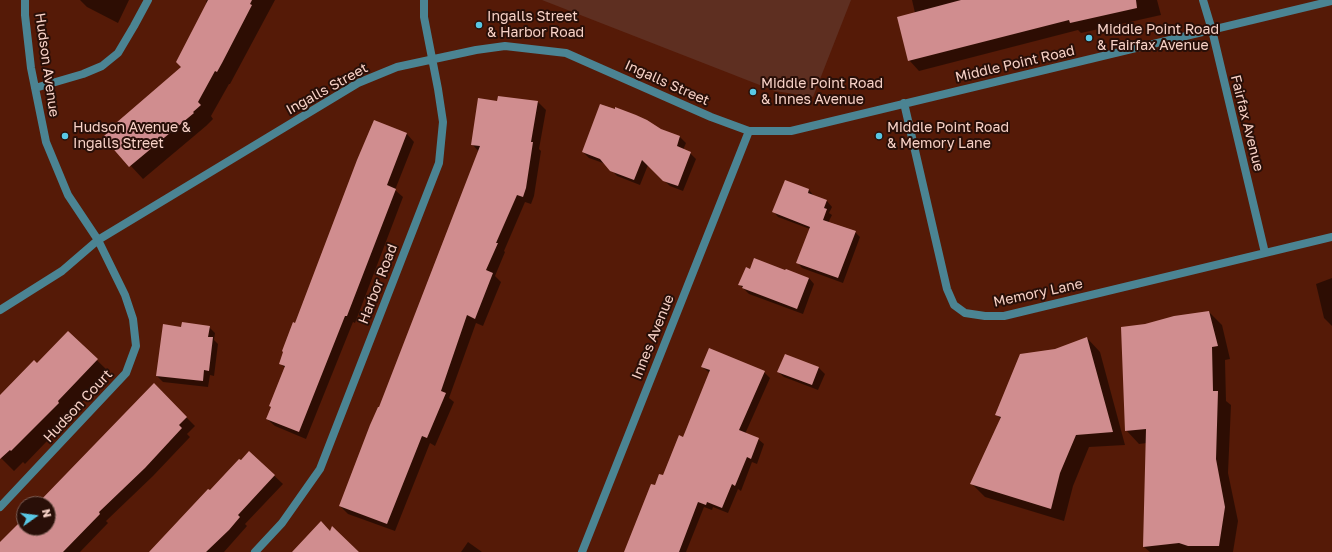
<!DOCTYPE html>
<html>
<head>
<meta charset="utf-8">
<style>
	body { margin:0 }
	#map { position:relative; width:1332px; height:552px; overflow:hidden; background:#551a07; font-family:"Golos Text",sans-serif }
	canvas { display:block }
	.north { position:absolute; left:16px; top:496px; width:40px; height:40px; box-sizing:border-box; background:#290f08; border:1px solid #7c5d54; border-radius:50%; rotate:76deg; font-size:11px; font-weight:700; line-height:16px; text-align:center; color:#f8d2c7 }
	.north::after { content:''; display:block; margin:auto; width:14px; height:18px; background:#59c8e5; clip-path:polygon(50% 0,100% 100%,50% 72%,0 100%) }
</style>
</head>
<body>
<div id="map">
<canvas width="1332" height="552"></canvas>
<div class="north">N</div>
</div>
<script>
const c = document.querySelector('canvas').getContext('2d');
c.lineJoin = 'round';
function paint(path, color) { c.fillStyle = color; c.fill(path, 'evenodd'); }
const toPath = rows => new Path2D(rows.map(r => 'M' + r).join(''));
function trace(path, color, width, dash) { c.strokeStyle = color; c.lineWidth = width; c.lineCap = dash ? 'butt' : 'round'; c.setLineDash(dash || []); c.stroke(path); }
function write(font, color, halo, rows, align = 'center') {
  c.font = font + ' "Golos Text",sans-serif'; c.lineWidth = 4; c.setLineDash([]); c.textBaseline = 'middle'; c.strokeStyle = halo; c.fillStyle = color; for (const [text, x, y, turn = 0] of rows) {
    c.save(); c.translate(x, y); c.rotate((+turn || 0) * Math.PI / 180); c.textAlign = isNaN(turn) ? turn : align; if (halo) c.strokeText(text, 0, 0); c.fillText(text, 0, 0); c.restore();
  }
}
const green = toPath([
	[542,0,851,0,813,97,775,91]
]);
const shadow = toPath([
	[80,0,129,0,118,23,87,7],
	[207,0,275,0,230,84,229,84,211,116,213,119,206,126,143,179,104,137,182,67,207,3,206,2],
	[912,0,1157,0,1161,15,1081,33,1078,30,919,71,909,60,915,13],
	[498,102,538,102,546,110,539,149,541,151,534,196,531,204,525,202,504,251,505,252,495,276,501,282,483,326,476,323,449,398,454,402,435,446,430,443,395,531,348,514,340,506,380,409,479,152,473,145],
	[375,122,407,134,414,142,395,190,403,197,355,323,353,322,306,439,275,426,267,419,272,408,270,406,285,368,280,363],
	[661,130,680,137,686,143,683,150,690,153,696,159,683,191,670,186,648,165,640,185,617,176,606,164,589,158,583,152],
	[809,190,814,196,827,201,832,207,829,213,832,215,828,223,855,232,860,237,843,283,802,268,797,262,810,229,778,217,773,211],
	[751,270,809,278,814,284,803,314,749,294,740,285],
	[1332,278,1332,326,1324,318,1316,284],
	[1209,312,1222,325,1230,359,1225,360,1226,401,1231,405,1228,473,1238,521,1233,552,1150,552,1144,547,1147,443,1139,444,1126,430,1145,325],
	[209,327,215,333,214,340,218,344,214,376,210,375,208,387,163,382,157,376,182,328],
	[68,332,110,373,70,415,71,416,25,464,23,462,14,471,0,457,0,397,37,364],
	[1087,338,1100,352,1125,445,1089,447,1073,486,1064,521,985,497,972,484,1001,419,997,415,1055,350],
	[785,356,819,368,825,374,818,390,784,377,778,372],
	[702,367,764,372,770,378,745,434,758,439,764,444,757,464,752,462,741,491,738,489,728,513,713,507,712,510,704,507,686,552,625,552,656,486,663,477,683,438,710,373],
	[154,385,195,426,187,434,190,437,153,476,106,521,108,523,80,552,4,552,0,548,0,544,24,520,24,528,48,528,48,504,40,504],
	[249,452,283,484,245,524,247,526,224,552,151,552],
	[468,542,482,552,461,552]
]);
const building = toPath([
	[208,0,252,0,250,4,252,5,222,63,217,72,215,71,198,102,201,105,193,112,194,113,129,167,103,137,117,124,116,123,181,67,176,62],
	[961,0,1136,0,1137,8,1070,23,1069,20,908,61,897,17],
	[498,96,538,101,531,142,533,142,526,188,523,197,517,195,496,243,498,243,486,270,493,273,475,319,467,315,441,391,446,393,427,438,422,436,387,524,339,506,370,425,378,407,379,407,480,146,471,145,478,98,497,101],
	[600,104,615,109,615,107,636,115,647,120,661,129,680,136,677,146,691,152,678,186,663,181,642,160,634,180,610,171,600,159,582,152],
	[374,120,407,133,387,185,396,189,347,316,345,316,299,432,266,419,271,407,269,406,285,366,279,364,283,352,282,351,293,322,295,323,357,160],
	[785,180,809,189,808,193,827,200,824,208,827,209,823,220,856,231,838,278,796,263,810,227,772,212],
	[754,258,785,270,786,269,809,278,797,309,742,288,743,286,738,285,746,267,750,269],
	[1209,311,1218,346,1212,347,1213,391,1218,391,1216,459,1225,507,1219,546,1188,546,1179,543,1143,547,1146,429,1125,431,1121,327,1145,324,1174,316],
	[182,322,210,326,208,337,213,337,209,371,204,370,203,381,156,376,163,324,181,327],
	[68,331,98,359,58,401,59,403,11,451,10,450,0,459,0,395,34,360,37,363],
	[1087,337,1113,432,1076,435,1060,473,1051,509,970,484,1001,417,995,415,1020,354,1055,349],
	[709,348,765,371,739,430,759,438,751,459,747,457,735,486,732,484,722,508,707,502,706,505,698,502,679,552,624,552,651,484,655,485,659,474,663,475,679,435,683,437,710,370,701,367],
	[785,354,819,367,812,385,777,372],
	[154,383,187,417,179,425,182,428,145,468,99,512,100,514,63,552,0,552,0,542,24,518,24,528,48,528,48,504,37,504],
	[249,451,275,475,238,515,240,517,229,530,206,552,149,552,208,489,210,490,239,459,241,460],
	[321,521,330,531,332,526,359,552,292,552]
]);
const street = toPath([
	[1203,0,1212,30,1265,253],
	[35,88,83,74,102,66,118,53,134,26,148,0],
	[904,103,947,289,954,305,965,313,985,316,1004,316,1332,237],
	[0,310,62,271,98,240,358,83,397,67,476,50,505,46,566,53,711,117,749,131,791,131,1332,1],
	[0,507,126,373,136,346,133,319,125,295,98,240,68,195,46,142,31,68,25,15,25,0],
	[255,552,282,523,320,469,439,163,443,122,438,89,424,17,424,0],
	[582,552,749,131]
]);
const markers = [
	[479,25,4,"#59c8e5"],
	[1089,38,4,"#59c8e5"],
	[753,92,4,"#59c8e5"],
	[65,136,4,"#59c8e5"],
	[879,136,4,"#59c8e5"]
];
const poiNames = [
	["Ingalls Street",487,17],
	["& Harbor Road",487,33],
	["Middle Point Road",1097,30],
	["& Fairfax Avenue",1097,46],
	["Middle Point Road",761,84],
	["& Innes Avenue",761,100],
	["Hudson Avenue &",73,128],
	["Ingalls Street",73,144],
	["Middle Point Road",887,128],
	["& Memory Lane",887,144]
];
const streetNames = [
	["Middle Point Road",1015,64,-13],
	["Hudson Avenue",47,65,82],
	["Ingalls Street",667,83,24],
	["Ingalls Street",327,89,-29],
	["Fairfax Avenue",1247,123,76],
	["Harbor Road",378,284,-69],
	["Memory Lane",1038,293,-12],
	["Innes Avenue",653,337,-68],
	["Hudson Court",78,406,-47]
];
paint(green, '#5e2f21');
paint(shadow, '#0007');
paint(building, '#d08d8f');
trace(street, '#4b8493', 8);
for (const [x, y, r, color] of markers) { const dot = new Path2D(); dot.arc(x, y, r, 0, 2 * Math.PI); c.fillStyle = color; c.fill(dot); trace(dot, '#290f08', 1.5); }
write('14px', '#f8d2c7', '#290f08', poiNames, 'left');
write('14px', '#f8d2c7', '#290f08', streetNames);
</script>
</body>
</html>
